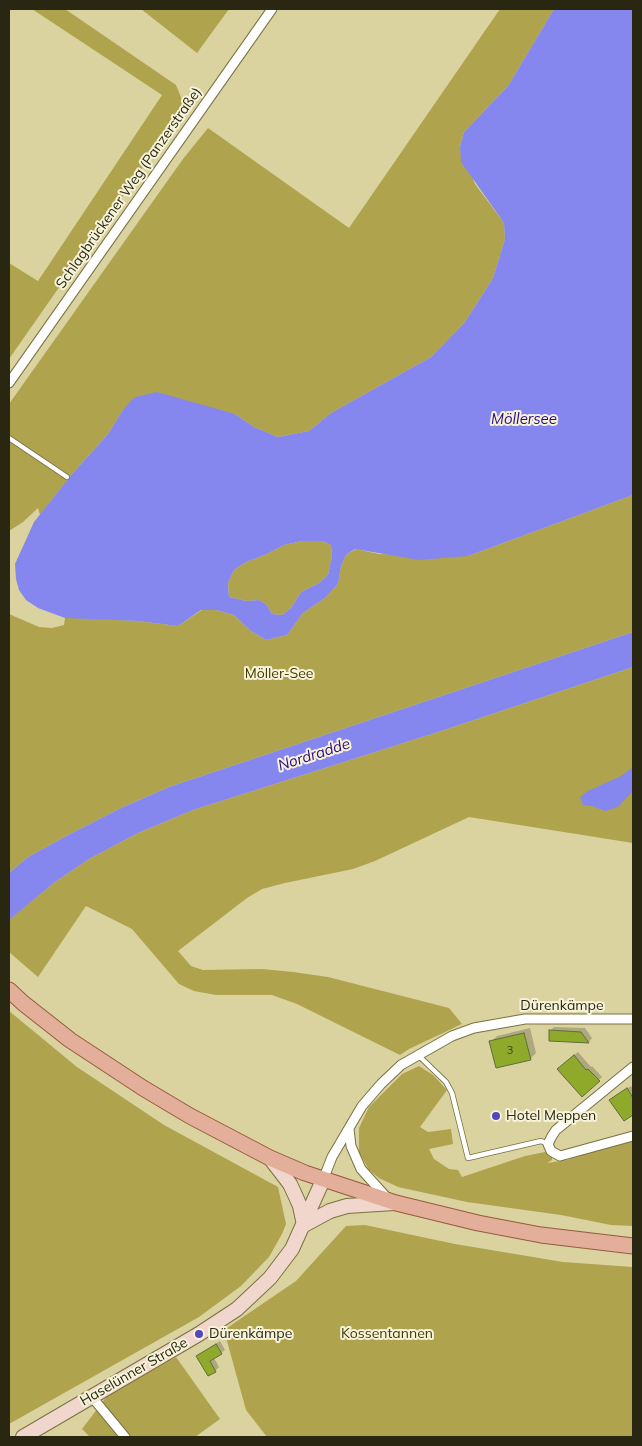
<!DOCTYPE html>
<html>
<head>
<meta charset="utf-8">
<style>
	body { margin:0 }
	#map { position:relative; width:642px; height:1446px; overflow:hidden; background:#dad29f; font-family:Mulish,sans-serif }
	canvas { display:block }
	.frame { position:absolute; inset:0; border:10px solid #292612; pointer-events:none }
</style>
</head>
<body>
<div id="map">
<canvas width="642" height="1446"></canvas>
<div class="frame"></div>
</div>
<script>
const c = document.querySelector('canvas').getContext('2d');
c.lineJoin = 'round';
function paint(path, color) { c.fillStyle = color; c.fill(path, 'evenodd'); }
const toPath = rows => new Path2D(rows.map(r => 'M' + r).join(''));
function trace(path, color, width, dash) { c.strokeStyle = color; c.lineWidth = width; c.lineCap = dash ? 'butt' : 'round'; c.setLineDash(dash || []); c.stroke(path); }
function write(font, color, halo, rows, align = 'center') {
  c.font = font + ' Mulish,sans-serif'; c.lineWidth = 4; c.setLineDash([]); c.textBaseline = 'middle'; c.strokeStyle = halo; c.fillStyle = color; for (const [text, x, y, turn = 0] of rows) {
    c.save(); c.translate(x, y); c.rotate((+turn || 0) * Math.PI / 180); c.textAlign = isNaN(turn) ? turn : align; if (halo) c.strokeText(text, 0, 0); c.fillText(text, 0, 0); c.restore();
  }
}
const green = toPath([
	[32,9,65,9,176,85,185,107,9,359,9,263,38,281,162,95],
	[141,9,229,9,197,53],
	[500,9,554,9,508,86,464,132,460,146,475,184,504,223,505,239,493,278,465,322,431,357,331,413,309,431,278,437,254,427,235,414,123,410,108,434,72,474,40,515,38,508,23,522,9,531,9,404,183,159,208,128,349,228],
	[633,495,633,632,169,787,121,808,70,834,28,857,9,873,9,614,39,627,52,628,64,625,65,618,85,618,138,621,178,626,202,610,216,610,234,615,251,631,266,640,287,635,303,613,325,598,338,584,341,566,346,555,356,549,379,554,468,556],
	[302,541,322,541,331,545,332,556,328,575,319,583,301,592,291,608,282,615,272,614,266,604,259,600,247,601,229,597,228,583,234,570,246,562,265,555,284,545],
	[633,667,633,843,469,817,375,861,353,869,285,883,262,889,247,898,178,951,191,966,203,970,262,969,293,972,328,977,449,1008,462,1024,409,1049,400,1055,297,1004,272,995,216,995,194,991,179,984,132,929,86,906,38,977,9,952,9,920,11,918,55,882,89,859,138,833,193,810,438,732],
	[9,1011,77,1067,164,1125,278,1187,286,1224,282,1234,269,1257,241,1286,199,1317,9,1424],
	[419,1066,433,1075,447,1090,420,1127,428,1132,451,1129,453,1144,429,1149,434,1159,449,1169,458,1170,462,1177,525,1156,545,1152,552,1156,552,1160,547,1163,567,1160,633,1139,633,1226,611,1225,561,1215,467,1202,398,1187,379,1178,369,1170,359,1152,359,1128,369,1107,402,1074],
	[365,1225,455,1244,563,1262,633,1267,633,1437,267,1437,246,1410,224,1330,296,1281,346,1226],
	[176,1357,220,1419,195,1437,90,1437,82,1429,107,1396]
]);
const water = toPath([
	[554,9,633,9,633,495,468,556,419,560,355,549,346,555,341,566,338,584,325,598,303,613,287,635,266,640,251,631,234,615,216,610,201,610,178,626,138,621,65,618,38,608,26,600,19,590,16,579,15,564,34,522,72,474,108,434,123,410,135,397,157,392,235,414,254,427,278,437,309,431,331,413,431,357,465,322,493,278,505,239,504,223,461,162,460,146,464,132,508,86],
	[302,541,322,541,331,545,332,556,328,575,319,583,301,592,291,608,282,615,272,614,266,604,259,600,247,601,229,597,228,583,234,570,246,562,265,555,284,545],
	[633,632,633,667,438,732,193,810,138,833,89,859,55,882,9,920,9,873,28,857,70,834,121,808,169,787],
	[633,767,633,791,618,807,605,811,592,806,583,805,580,797,588,791,621,776]
]);
const shadow = toPath([
	[554,1027,585,1028,592,1038,589,1042,550,1040,550,1031],
	[530,1028,536,1053,530,1059,491,1042,497,1036],
	[578,1052,591,1067,592,1066,602,1077,582,1095,562,1065],
	[631,1086,633,1089,633,1114,624,1120,615,1096],
	[220,1341,225,1350,214,1358,219,1367,215,1371,197,1356]
]);
const building = toPath([
	[549,1030,581,1032,589,1043,549,1041,549,1030],
	[524,1033,531,1060,496,1068,489,1041,524,1033],
	[574,1055,586,1070,588,1069,600,1081,582,1097,557,1069,574,1055],
	[627,1088,633,1098,633,1115,624,1121,609,1100,627,1088],
	[216,1344,222,1354,210,1361,216,1372,208,1376,196,1356,216,1344]
]);
const lane = toPath([
	[9,438,67,477],
	[418,1055,446,1082,452,1093,468,1158,541,1141,548,1144]
]);
const street = toPath([
	[9,383,272,9],
	[633,1067,556,1130,552,1136,548,1144,551,1151,560,1156,633,1136],
	[349,1129,351,1146,361,1169,388,1199],
	[323,1180,332,1157,362,1106,381,1084,401,1065,452,1036,474,1028,525,1019,633,1019],
	[92,1397,125,1437]
]);
const secondary = toPath([
	[270,1158,290,1184,296,1197,300,1206,304,1225],
	[304,1225,330,1211,347,1206,394,1203],
	[23,1437,199,1334,237,1309,270,1278,292,1249,323,1180]
]);
const primary = toPath([
	[9,990,23,1003,70,1040,143,1088,190,1116,270,1158,305,1173,396,1203,478,1223,541,1235,633,1246]
]);
const markers = [
	[496,1116,5,"#5147be"],
	[199,1334,5,"#5147be"]
];
const numberNames = [
	["3",510,1051]
];
const streetNames = [
	["Schlagbrückener Weg (Panzerstraße)",129,188,-55],
	["Dürenkämpe",562,1006],
	["Haselünner Straße",134,1372,-30]
];
const parkNames = [
	["Möller-See",279,674],
	["Kossentannen",387,1334]
];
const poiNames = [
	["Hotel Meppen",506,1116],
	["Dürenkämpe",209,1334]
];
const waterNames = [
	["Möllersee",524,419],
	["Nordradde",314,755,-18]
];
paint(green, '#b0a34d');
paint(water, '#8587ee');
paint(shadow, '#0003');
paint(building, '#8fa92b');
trace(building, '#606c3e', 1);
trace(lane, '#797242', 6);
trace(street, '#797242', 11);
trace(secondary, '#797242', 16);
trace(primary, '#965b3f', 17);
trace(lane, '#fff', 4.5);
trace(street, '#fff', 9);
trace(secondary, '#f1d6cd', 14);
trace(primary, '#e3ae9a', 15);
for (const [x, y, r, color] of markers) { const dot = new Path2D(); dot.arc(x, y, r, 0, 2 * Math.PI); c.fillStyle = color; c.fill(dot); trace(dot, '#f6f3d9', 2); }
write('11px', '#424718', null, numberNames);
write('14px', '#292612', '#f6f3d9', streetNames);
write('14px', '#413900', '#f6f3d9', parkNames);
write('14px', '#292612', '#f6f3d9', poiNames, 'left');
write('italic 15px', '#2c0988', '#f6f3d9', waterNames);
</script>
</body>
</html>
